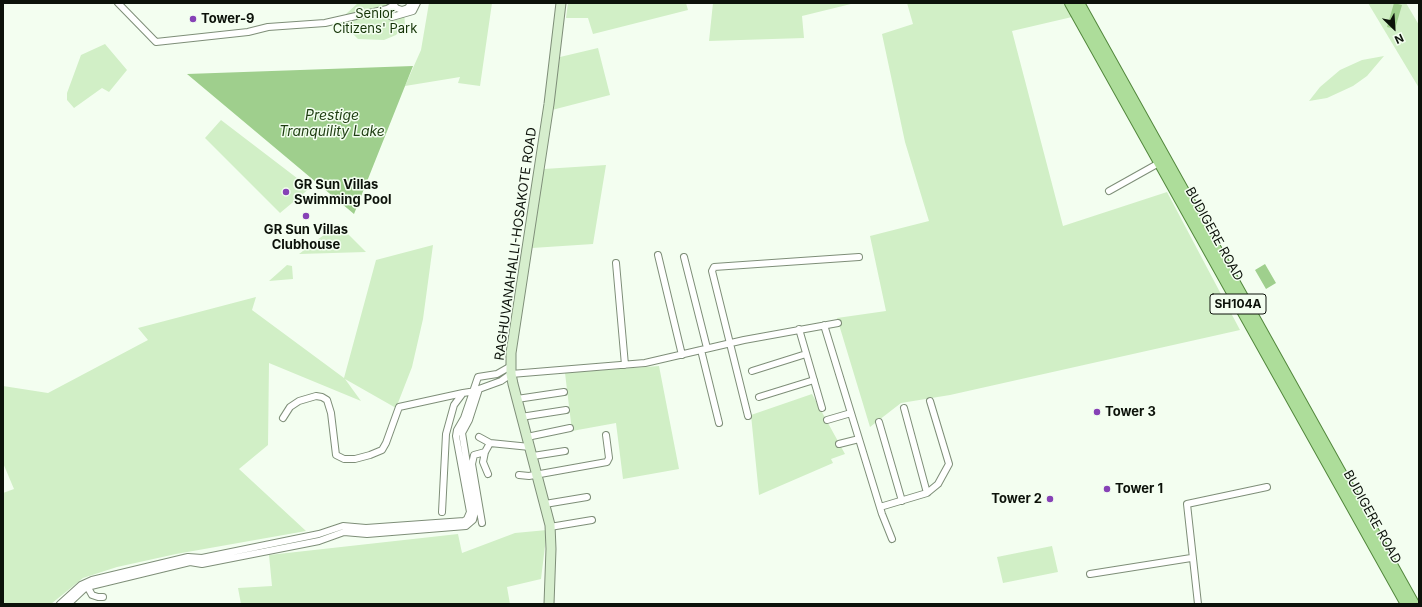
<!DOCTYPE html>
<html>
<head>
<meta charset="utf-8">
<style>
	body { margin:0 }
	#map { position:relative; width:1422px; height:607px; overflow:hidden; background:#f3fef0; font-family:Inter,sans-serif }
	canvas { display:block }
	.frame { position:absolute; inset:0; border:4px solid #0c120a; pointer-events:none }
	.north { position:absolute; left:1374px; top:8px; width:40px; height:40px; -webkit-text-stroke:3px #f3fef0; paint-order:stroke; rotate:155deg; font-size:11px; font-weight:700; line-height:16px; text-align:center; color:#0c120a }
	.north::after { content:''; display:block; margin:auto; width:14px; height:18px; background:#0c120a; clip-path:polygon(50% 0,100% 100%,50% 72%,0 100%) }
</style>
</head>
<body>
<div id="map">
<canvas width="1422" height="607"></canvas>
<div class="frame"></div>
<div class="north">N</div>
</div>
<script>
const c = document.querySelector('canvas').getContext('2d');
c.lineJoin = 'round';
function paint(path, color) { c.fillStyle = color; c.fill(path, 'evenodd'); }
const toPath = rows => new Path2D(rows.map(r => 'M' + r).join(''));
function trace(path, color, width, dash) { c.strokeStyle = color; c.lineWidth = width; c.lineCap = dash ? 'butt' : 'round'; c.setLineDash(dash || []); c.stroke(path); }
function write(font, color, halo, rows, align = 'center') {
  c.font = font + ' Inter,sans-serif'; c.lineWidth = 3; c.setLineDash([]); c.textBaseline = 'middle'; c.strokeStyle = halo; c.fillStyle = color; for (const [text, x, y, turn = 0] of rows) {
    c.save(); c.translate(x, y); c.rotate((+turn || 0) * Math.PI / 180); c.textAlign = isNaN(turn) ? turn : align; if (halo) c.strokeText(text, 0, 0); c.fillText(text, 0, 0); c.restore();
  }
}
const green = toPath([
	[358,3,394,3,404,11,405,25,396,35,384,40,358,39,348,29,346,14],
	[429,3,492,3,480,86,458,83,460,77,405,86,421,50],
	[568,3,686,3,688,10,593,34,588,18,566,18],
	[713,3,855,3,802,16,804,38,709,41],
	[907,3,1064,3,1072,17,1012,31,1063,226,1167,192,1240,330,950,395,901,403,870,427,837,318,886,311,870,236,929,221,905,142,882,34,913,24],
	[1368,3,1406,3,1419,25,1419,88],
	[105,44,127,70,109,92,102,88,74,108,67,100,67,93,81,55],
	[598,48,610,95,552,110,560,57],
	[1384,56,1367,76,1353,86,1327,98,1309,101,1320,87,1340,70,1362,60],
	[221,120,310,188,280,213,205,138],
	[606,165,593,244,532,248,544,169],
	[338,224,366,252,299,254],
	[433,245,423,319,412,367,396,408,345,379,361,401,269,363,268,445,239,469,306,531,176,554,117,567,83,578,51,604,3,604,3,493,14,489,3,463,3,386,48,393,148,340,138,328,256,297,252,310,344,378,376,260],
	[287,265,292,266,293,279,269,281],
	[659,366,679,469,623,479,616,423,572,431,565,373],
	[812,394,845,454,831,459,833,463,759,495,751,415],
	[547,530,541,579,507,587,510,604,241,604,238,588,272,586,269,555,458,534,462,553,515,533],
	[1052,546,1058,572,1003,583,997,557]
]);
const water = toPath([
	[1394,3,1402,5,1395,29,1387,27],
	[413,66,354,214,187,74],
	[1265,264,1276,283,1266,289,1255,270]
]);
const street = toPath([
	[118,3,156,42,248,32,268,27,325,23,387,9,394,5],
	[393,3,396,8,402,10,408,8,411,3],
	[387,9,389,15,392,17,413,11,417,3],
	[1109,191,1159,163],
	[658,255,682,355],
	[684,257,707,348],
	[616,263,625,365],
	[824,325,882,514,892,539],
	[799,329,822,408],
	[701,350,719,423],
	[752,371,806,354],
	[759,397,814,380],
	[517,399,564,392],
	[904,408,927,493],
	[748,416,712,271,714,267,859,257],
	[521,417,566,410],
	[283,418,290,407,299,401,316,396,322,397,327,400,331,413,336,455,344,459,355,459,370,455,382,450,386,443,399,407,463,393],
	[827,420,851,413],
	[879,422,902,501],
	[479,437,490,443,530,447],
	[527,437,570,428],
	[839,444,859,439],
	[533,456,565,451],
	[488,474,483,462,485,452,490,443],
	[519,475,529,476,607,462,609,458,606,435],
	[545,504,587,497],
	[880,507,927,493,938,484,949,464,930,401],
	[442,512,446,434,454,405,463,393,476,391],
	[482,523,472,464,474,455,485,452],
	[550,527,592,520],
	[1090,574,1191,558],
	[86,584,92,595,98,597,103,597],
	[60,604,81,585,92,580,188,557,202,558,319,534,343,526,366,528,464,521,467,519,470,512,456,436,457,430,464,418,478,377,497,374,511,366],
	[68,604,84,589,91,586,190,562,202,564,319,541,344,532,367,534,466,526,473,520,475,512,462,433,469,420,479,389,501,381,511,374,645,363,744,340,838,323],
	[1198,604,1187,504,1267,487]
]);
const secondary = toPath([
	[549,604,551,549,550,525,513,384,511,374,511,353,549,104,561,3]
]);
const primary = toPath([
	[1070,3,1406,604],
	[1079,3,1414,604]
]);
const markers = [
	[193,19,4,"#8642b6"],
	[286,192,4,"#8642b6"],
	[306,216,4,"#8642b6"],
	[1097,412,4,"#8642b6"],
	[1107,489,4,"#8642b6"],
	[1050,499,4,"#8642b6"]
];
const shields = [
	[1238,304,56]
];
const shieldNames = [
	["SH104A",1238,304]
];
const parkNames = [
	["Senior",375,14],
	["Citizens' Park",375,29]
];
const poiNames = [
	["Tower-9",201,19],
	["GR Sun Villas",294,185],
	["Swimming Pool",294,200],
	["GR Sun Villas",306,230,"center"],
	["Clubhouse",306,245,"center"],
	["Tower 3",1105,412],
	["Tower 1",1115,489],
	["Tower 2",1042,499,"right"]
];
const streetNames = [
	["BUDIGERE ROAD",1214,234,61],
	["RAGHUVANAHALLI-HOSAKOTE ROAD",516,244,-82],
	["BUDIGERE ROAD",1372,517,61]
];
const waterNames = [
	["Prestige",332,116],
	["Tranquility Lake",332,132]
];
paint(green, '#d1efc6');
paint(water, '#9fcf8d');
trace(street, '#7e8e78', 8);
trace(secondary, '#7e8e78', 11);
trace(primary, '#52873c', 12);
trace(street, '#fff', 6);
trace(secondary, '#d6eecd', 9);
trace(primary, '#addd9a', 10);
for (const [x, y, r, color] of markers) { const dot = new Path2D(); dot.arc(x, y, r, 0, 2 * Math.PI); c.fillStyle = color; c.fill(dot); trace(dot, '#f3fef0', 1.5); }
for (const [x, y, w] of shields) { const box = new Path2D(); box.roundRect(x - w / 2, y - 10, w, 20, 3); c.fillStyle = '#f3fef0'; c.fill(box); trace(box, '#0c120a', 1); }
write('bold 12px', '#0c120a', null, shieldNames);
write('13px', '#143306', '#f3fef0', parkNames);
write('bold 13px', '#0c120a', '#f3fef0', poiNames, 'left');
write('13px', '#0c120a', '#f3fef0', streetNames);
write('italic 14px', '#1f3e12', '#f3fef0', waterNames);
</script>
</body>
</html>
